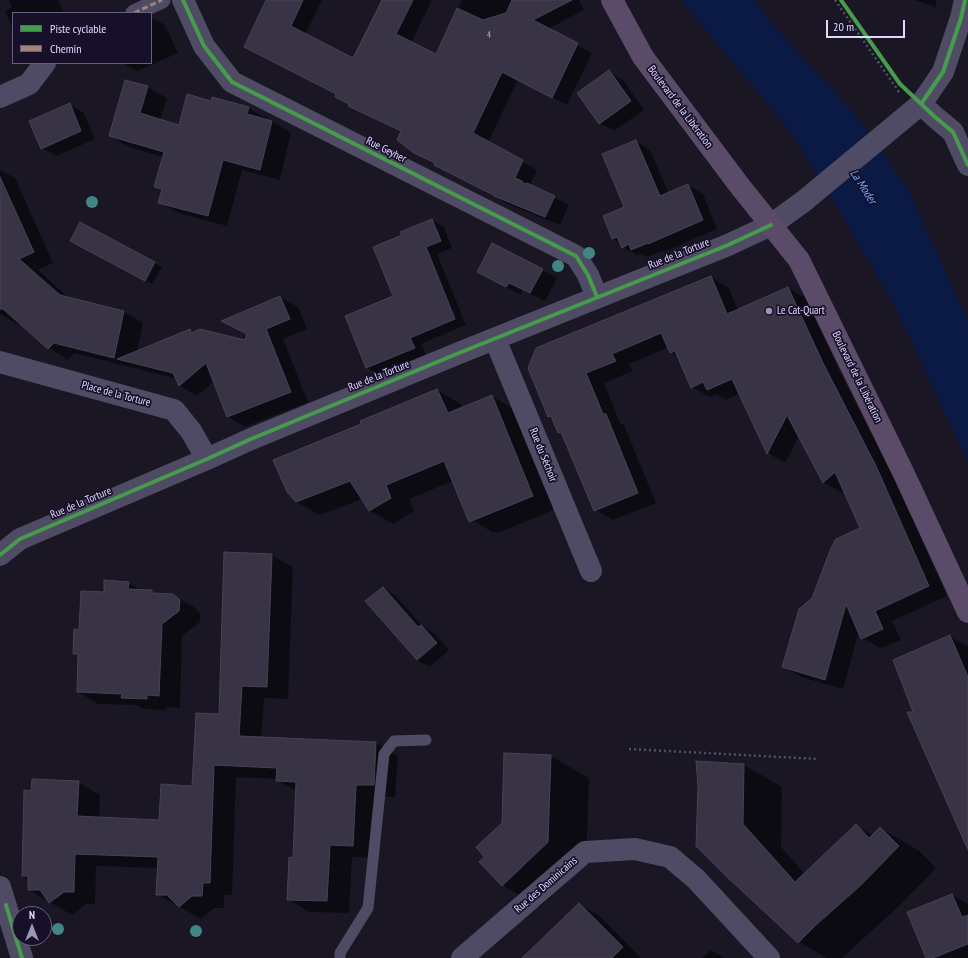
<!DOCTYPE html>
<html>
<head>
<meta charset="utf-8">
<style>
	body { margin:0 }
	#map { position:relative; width:968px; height:958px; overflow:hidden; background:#1a1623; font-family:"PT Sans Narrow",sans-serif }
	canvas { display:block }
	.legend { position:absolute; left:12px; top:12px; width:140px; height:52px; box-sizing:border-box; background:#171029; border:1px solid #68607f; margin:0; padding:5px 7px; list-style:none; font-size:12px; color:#e1d8ff }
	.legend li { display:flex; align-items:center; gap:8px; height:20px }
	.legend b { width:20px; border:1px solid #68607f }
	.north { position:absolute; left:12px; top:906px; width:40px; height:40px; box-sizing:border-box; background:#171029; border:1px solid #68607f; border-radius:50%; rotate:0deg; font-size:11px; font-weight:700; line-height:16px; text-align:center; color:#e1d8ff }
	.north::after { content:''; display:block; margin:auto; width:14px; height:18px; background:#9b94b2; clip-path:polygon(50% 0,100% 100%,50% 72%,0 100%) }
	.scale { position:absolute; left:826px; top:20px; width:79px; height:18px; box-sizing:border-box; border:2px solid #e1d8ff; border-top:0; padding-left:5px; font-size:12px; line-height:14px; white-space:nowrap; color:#e1d8ff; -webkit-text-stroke:3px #171029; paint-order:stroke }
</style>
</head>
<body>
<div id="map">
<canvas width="968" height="958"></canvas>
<ul class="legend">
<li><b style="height:5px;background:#469c4c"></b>Piste cyclable</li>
<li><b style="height:5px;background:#a18479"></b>Chemin</li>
</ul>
<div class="north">N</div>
<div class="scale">20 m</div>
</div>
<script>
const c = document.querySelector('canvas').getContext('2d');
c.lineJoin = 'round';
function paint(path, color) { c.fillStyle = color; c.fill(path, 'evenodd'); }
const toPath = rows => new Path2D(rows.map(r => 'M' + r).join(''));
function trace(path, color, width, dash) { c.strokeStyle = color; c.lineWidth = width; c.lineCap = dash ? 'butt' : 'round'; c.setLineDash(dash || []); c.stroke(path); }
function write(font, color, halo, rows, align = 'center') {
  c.font = font + ' "PT Sans Narrow",sans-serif'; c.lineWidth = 3.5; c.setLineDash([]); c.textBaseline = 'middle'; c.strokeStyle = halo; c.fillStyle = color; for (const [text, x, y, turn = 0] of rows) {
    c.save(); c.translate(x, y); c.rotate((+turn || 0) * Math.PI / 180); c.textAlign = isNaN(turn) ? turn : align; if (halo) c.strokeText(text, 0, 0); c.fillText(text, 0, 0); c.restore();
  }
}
const water = toPath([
	[681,0,756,0,767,18,856,116,906,185,968,321,968,462,895,307,845,220,790,131]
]);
const shadow = toPath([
	[9,0,58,0,64,13,13,13,13,29,5,11,12,8],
	[268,0,322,0,305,35,354,60,383,0,432,0,411,43,436,55,462,0,579,0,584,10,548,29,592,53,567,105,518,80,488,142,537,170,530,185,569,205,560,225,510,205,450,173,414,152,402,132,365,114,336,97,337,94],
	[915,0,937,0,935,7],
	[154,19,165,25,178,53,137,71,126,65,125,63,151,63,151,20],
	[609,72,623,80,644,110,614,131,599,123],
	[147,87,167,98,160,120,180,126,212,102,248,108,268,119,267,120,272,121,291,133,280,180,242,170,227,226,178,213,159,202,162,190,155,186,163,157,129,147,110,136],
	[69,104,84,113,95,139,56,156,42,148],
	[636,141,650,150,669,194,688,185,703,194,717,229,663,252,662,251,647,257,640,254,637,255,622,247,621,243,612,239,625,208],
	[0,170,15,178,53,263,38,270,69,298,124,312,143,323,137,352,189,330,194,333,245,341,248,335,223,321,280,297,298,307,307,329,283,339,308,402,245,427,228,417,214,381,197,396,180,386,177,379,74,353,68,360,49,348,21,324,19,325,0,314],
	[432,220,444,227,452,248,437,254,466,325,421,344,426,355,379,374,367,368,347,316,395,297,403,235],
	[78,245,133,252,162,267,152,284],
	[542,270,557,278,545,301,523,290,521,295,493,280],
	[711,277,729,288,738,310,788,288,806,298,841,374,894,477,947,596,892,621,901,640,880,648,862,638,859,631,843,689,801,677,783,666,813,599,861,529,845,491,842,493,824,483,799,436,785,463,768,453,740,393,726,400,717,394,710,397,692,387,678,357,671,353,669,347,629,364,633,371,604,383,620,423,624,425,656,503,613,520,595,510,564,435,559,432,554,419,549,417,529,368],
	[437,390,461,404,463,408,492,396,515,410,556,509,500,532,492,532,469,518,453,481,409,499,414,511,393,524,369,510,362,499,320,515,296,502,362,425],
	[271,555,293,567,288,699,264,698,261,738,376,743,398,756,395,797,377,797,375,858,352,857,349,913,309,912,288,899,294,859,297,792,277,780,277,779,236,777,232,895,224,895,224,908,214,908,201,919,157,894,158,868,96,866,95,904,86,904,72,915,29,890,29,880,23,876,32,792,78,782,100,795,99,818,160,821,193,787,220,715],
	[128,583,143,591,151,591,156,594,173,595,194,607,200,613,200,622,182,636,180,708,167,707,167,710,143,709,136,705,98,704,78,692,79,656,74,653,80,631,104,593],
	[383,588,396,596,423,627,434,633,449,650,430,667,417,660],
	[950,636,968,647,968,846,914,713],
	[505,754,551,756,589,778,586,864,540,907,502,885,486,857,503,824],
	[744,765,782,787,781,847,805,874,856,826,873,835,880,828,918,850,936,868,898,907,842,958,827,958,799,942,727,876],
	[952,895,968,904,968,958,927,958],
	[579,904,600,916,641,958,522,958],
	[711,950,724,958,702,958]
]);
const building = toPath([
	[266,0,303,0,291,26,353,58,382,0,413,0,396,34,436,54,457,8,483,20,506,13,512,0,572,0,533,20,578,43,552,98,502,72,473,133,523,160,515,178,522,181,524,184,527,183,555,196,545,217,494,196,495,196,434,165,435,163,414,153,397,140,401,131,348,106,349,104,335,97,336,94,244,47,266,0],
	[609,70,631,101,599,124,577,93,609,70],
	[125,80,148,86,140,113,179,125,187,94,211,101,212,97,249,107,247,114,272,121,260,170,223,160,208,216,158,203,162,189,154,187,164,152,109,136,125,80],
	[70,103,81,131,41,149,29,121,70,103],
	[636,140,660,196,688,184,703,220,648,244,648,243,631,250,629,244,622,248,617,237,612,239,603,216,624,207,602,154,636,140],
	[0,177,34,252,19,259,60,295,124,311,114,358,54,343,48,349,3,309,0,309,0,177],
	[432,219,441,241,426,247,455,319,410,338,415,348,366,368,345,316,393,296,373,247,402,235,400,232,432,219],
	[80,222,155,262,145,281,70,241,80,222],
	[492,243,543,269,530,293,509,283,506,287,477,272,492,243],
	[711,276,727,314,788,287,823,363,876,466,929,586,875,611,883,629,861,639,846,604,825,680,782,667,799,609,812,598,831,548,836,539,860,528,835,472,823,483,787,415,767,454,732,379,707,390,703,382,691,388,675,351,670,353,661,333,612,354,616,361,586,373,603,414,606,414,638,493,594,511,561,432,558,433,551,416,548,417,528,368,536,348,711,276],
	[280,296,290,319,266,329,291,392,227,417,206,363,179,386,173,373,117,359,190,329,191,333,200,329,245,340,247,334,221,321,280,296],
	[437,389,448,413,492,395,533,496,469,522,444,461,386,485,391,498,369,511,350,481,296,502,287,492,273,460,361,424,360,421,437,389],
	[224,552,272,554,267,687,242,686,239,736,376,742,374,785,356,785,353,846,330,845,327,901,287,900,289,857,293,858,296,782,276,781,277,768,214,765,210,883,203,883,202,896,192,896,179,907,167,895,156,895,158,857,75,854,74,892,64,892,49,903,40,890,28,890,28,876,22,876,24,790,31,791,32,779,79,781,77,816,159,820,161,784,192,786,196,713,219,714,224,552],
	[104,580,129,582,128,589,152,590,152,593,173,594,180,600,179,611,162,624,159,696,147,695,147,699,121,698,122,694,77,692,78,654,73,654,74,629,79,630,81,591,104,592,104,580],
	[383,587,418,627,421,625,437,643,417,660,365,601,383,587],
	[950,635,968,677,968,850,907,712,913,712,893,660,950,635],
	[504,753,551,755,548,842,502,886,479,862,484,857,476,847,502,823,504,753],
	[696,761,744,764,743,824,795,882,856,824,869,838,880,827,899,846,860,886,817,924,798,943,726,876,696,846,698,787,696,761],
	[952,894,962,917,968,915,968,944,933,958,926,958,907,912,952,894],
	[579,903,623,947,612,958,522,958,579,903]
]);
const path = toPath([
	[835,0,899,92],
	[629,749,818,759]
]);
const service = toPath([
	[340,958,340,953,368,908,384,754,394,741,426,740]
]);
const pedestrian = toPath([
	[134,13,162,0]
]);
const minor = toPath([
	[183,0,204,46,232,82,576,256,588,275,597,297],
	[0,97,29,84,45,63],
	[921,104,935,117,953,132,968,165],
	[495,339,591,571],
	[0,362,174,410,191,431,207,459],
	[0,555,20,539,207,459,251,439,459,353,728,245,771,225,804,201,921,104,943,72,961,18,965,0],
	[0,887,22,958],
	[462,958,585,852,635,849,670,857,696,879,769,958]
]);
const primary = toPath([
	[612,0,643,57,739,185,799,260,904,474,968,612]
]);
const quiet = toPath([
	[134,13,162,0]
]);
const cycleway = toPath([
	[183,0,204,46,232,82,576,256,588,275,597,297],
	[841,0,900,84,935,117,953,132,968,165],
	[921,104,943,72,961,18,965,0],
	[0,555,20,539,207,459,251,439,459,353,728,245,771,225],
	[6,905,22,958]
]);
const trees = [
	[92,202],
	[589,253],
	[558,266],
	[58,929],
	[196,931]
];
const markers = [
	[769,311,4,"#9b94b2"]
];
const numberNames = [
	["4",489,35]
];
const streetNames = [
	["Boulevard de la Libération",680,107,53],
	["Rue Geyher",386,150,27],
	["Rue de la Torture",679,254,-22],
	["Rue de la Torture",379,376,-22],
	["Boulevard de la Libération",857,377,64],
	["Place de la Torture",116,394,15],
	["Rue du Séchoir",543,455,68],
	["Rue de la Torture",81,503,-23],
	["Rue des Dominicains",546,885,-41]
];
const poiNames = [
	["Le Cat-Quart",777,311]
];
const waterNames = [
	["La Moder",863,187,57]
];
paint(water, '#0b1945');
paint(shadow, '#0007');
paint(building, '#393445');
trace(building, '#474157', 1);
trace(path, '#4a5564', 2.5, [2, 3]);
trace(service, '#504b64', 11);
trace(pedestrian, '#504b64', 17);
trace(minor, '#504b64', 22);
trace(primary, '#5a4c69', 22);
trace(quiet, '#a18479', 3, [6, 3]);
trace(cycleway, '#469c4c', 4);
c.fillStyle = '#428683';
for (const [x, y] of trees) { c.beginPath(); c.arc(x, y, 6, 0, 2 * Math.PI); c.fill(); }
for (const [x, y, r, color] of markers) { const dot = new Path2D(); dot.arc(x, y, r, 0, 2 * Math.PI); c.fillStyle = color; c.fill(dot); trace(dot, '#171029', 1.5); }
write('9px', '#b7afd0', null, numberNames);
write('11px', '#e1d8ff', '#171029', streetNames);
write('11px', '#e1d8ff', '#171029', poiNames, 'left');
write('italic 12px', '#66a5ff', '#171029', waterNames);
</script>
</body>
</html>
